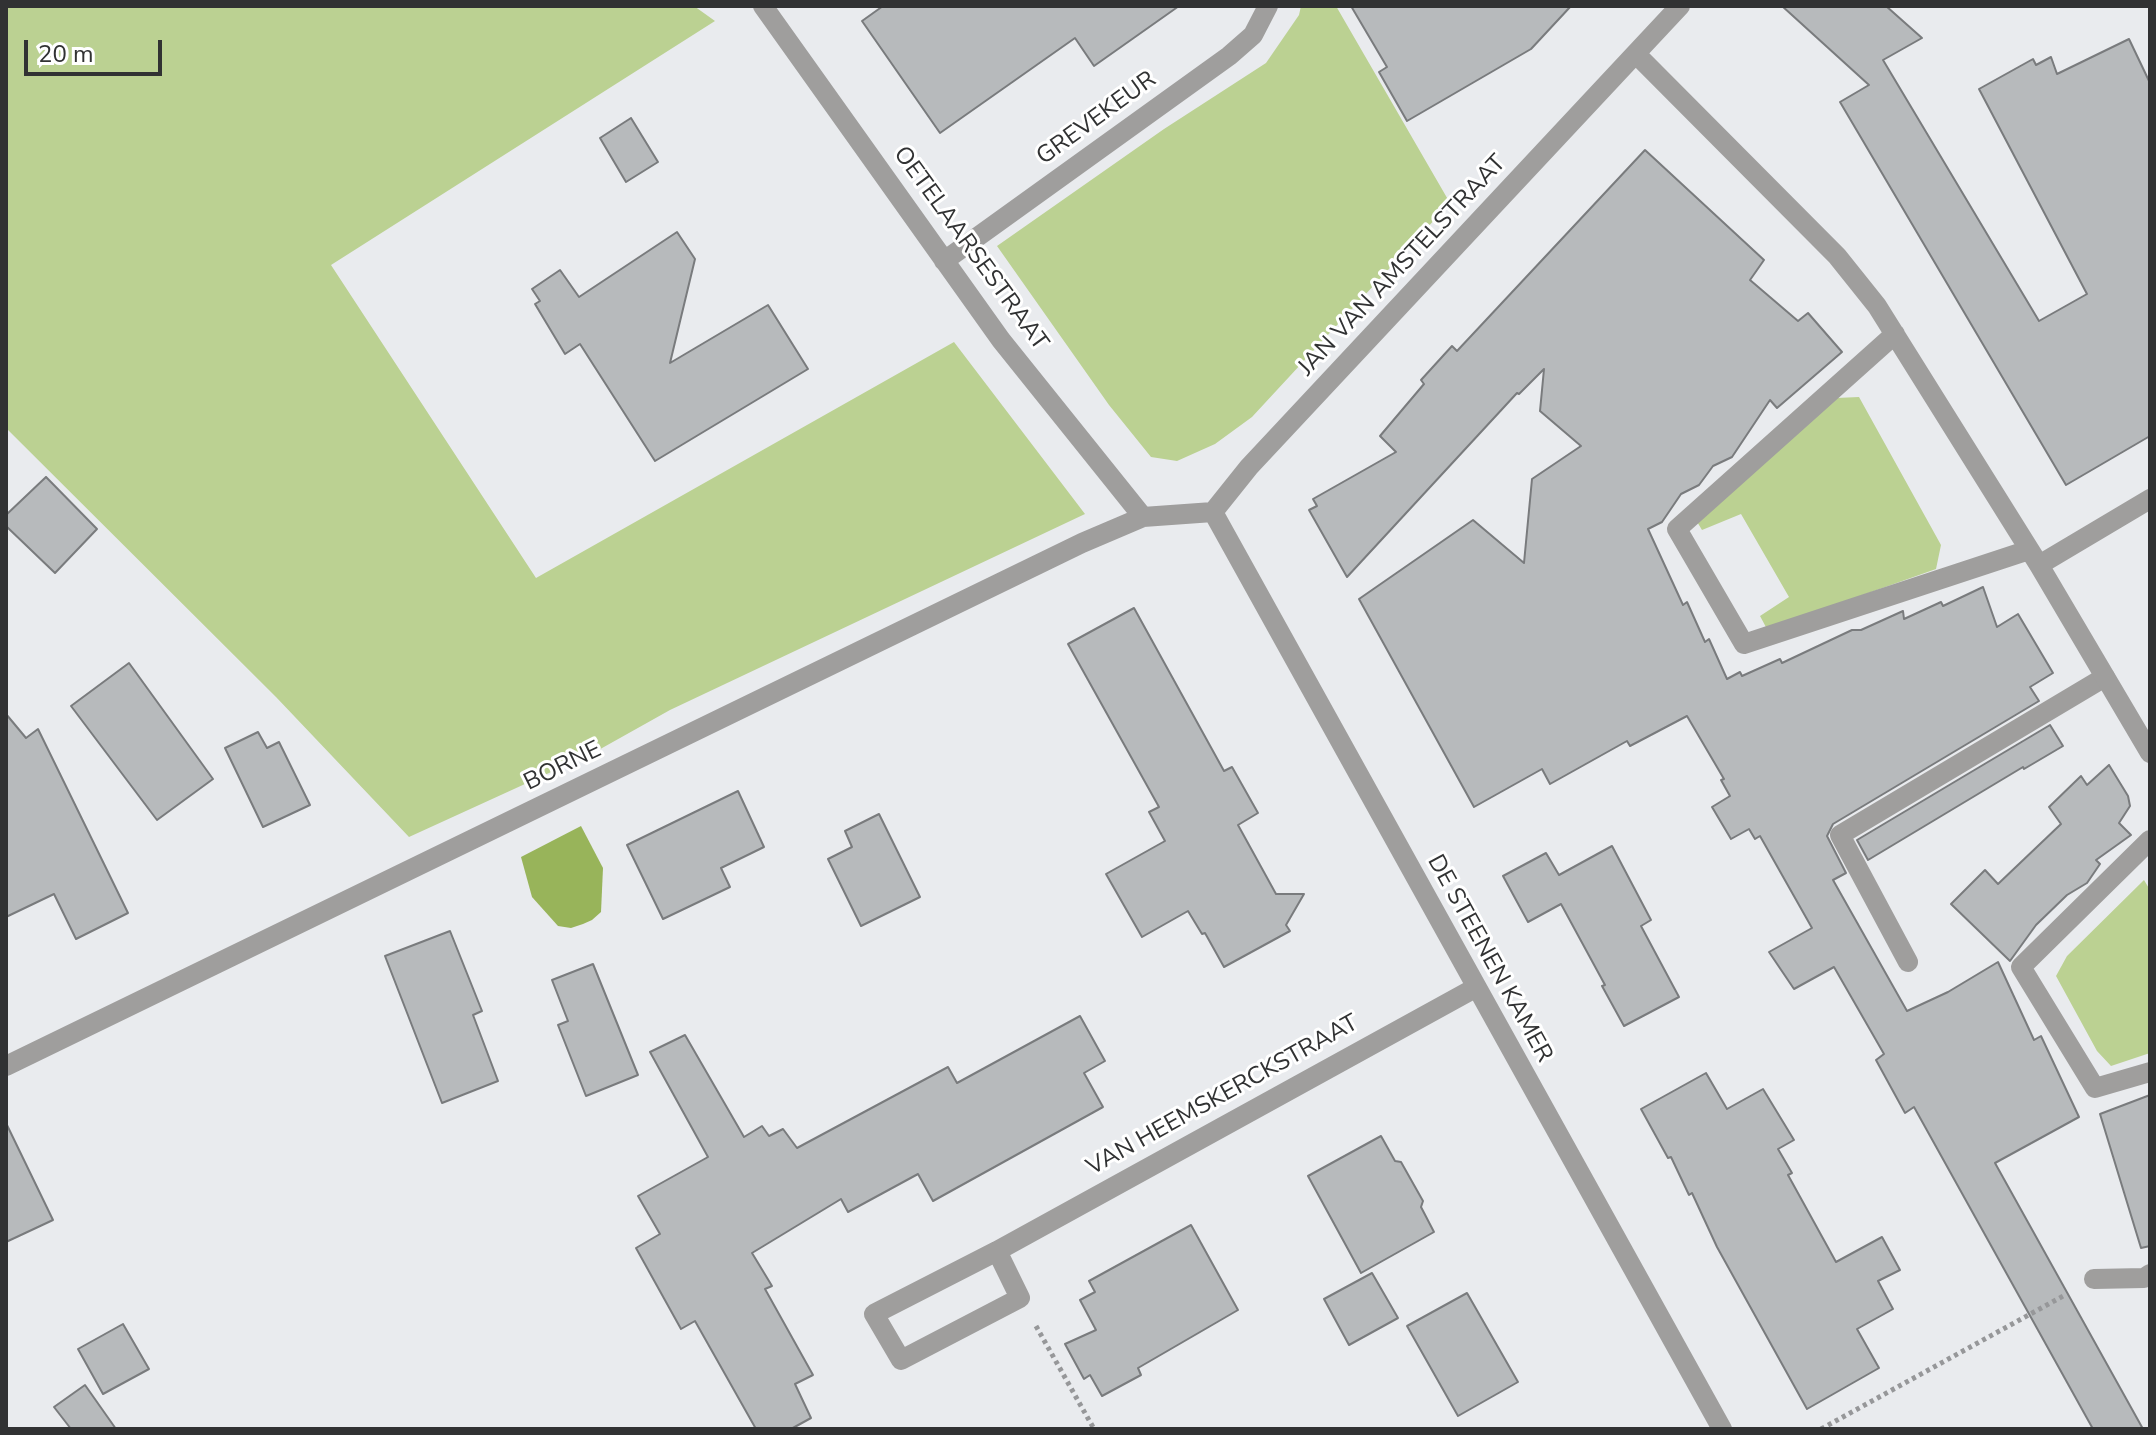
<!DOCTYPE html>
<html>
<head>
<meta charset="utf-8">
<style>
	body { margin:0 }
	#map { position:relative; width:2156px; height:1435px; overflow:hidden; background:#e9ebee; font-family:"Nunito Sans",sans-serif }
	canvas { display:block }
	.frame { position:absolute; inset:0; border:8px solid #313233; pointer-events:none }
	.scale { position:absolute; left:24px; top:40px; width:138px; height:36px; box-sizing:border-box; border:4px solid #313233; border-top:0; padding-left:10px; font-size:24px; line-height:28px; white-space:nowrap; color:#313233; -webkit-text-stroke:6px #fff; paint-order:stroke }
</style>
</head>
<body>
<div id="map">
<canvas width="2156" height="1435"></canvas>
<div class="frame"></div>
<div class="scale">20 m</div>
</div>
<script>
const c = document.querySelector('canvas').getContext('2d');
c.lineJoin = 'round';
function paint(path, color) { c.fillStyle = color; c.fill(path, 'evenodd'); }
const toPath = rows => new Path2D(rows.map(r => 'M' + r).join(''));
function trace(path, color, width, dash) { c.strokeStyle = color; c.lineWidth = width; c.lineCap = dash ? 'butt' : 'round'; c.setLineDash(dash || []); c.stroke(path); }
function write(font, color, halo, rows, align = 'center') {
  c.font = font + ' "Nunito Sans",sans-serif'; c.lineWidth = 6; c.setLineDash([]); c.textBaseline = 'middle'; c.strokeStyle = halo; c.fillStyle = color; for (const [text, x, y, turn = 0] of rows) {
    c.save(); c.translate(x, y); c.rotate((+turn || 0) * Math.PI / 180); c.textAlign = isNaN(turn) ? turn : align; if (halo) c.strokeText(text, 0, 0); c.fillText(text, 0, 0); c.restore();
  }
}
const green = toPath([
	[6,6,694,6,715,21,331,265,536,578,954,342,1085,514,670,710,595,752,409,837,276,697,6,428],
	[1301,6,1336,6,1450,203,1252,417,1215,444,1177,461,1151,457,1109,405,997,246,1164,129,1266,63,1299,15],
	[1859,397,1941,545,1936,569,1767,629,1760,616,1789,597,1741,514,1702,530,1696,520,1836,398],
	[2144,880,2150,890,2150,1053,2111,1066,2097,1051,2056,976,2067,956]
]);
const forest = toPath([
	[581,826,603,868,601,912,592,920,583,924,571,928,558,926,532,897,521,857]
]);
const building = toPath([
	[883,6,1179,6,1094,66,1075,38,940,133,862,21,883,6],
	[1351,6,1571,6,1531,49,1407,121,1379,72,1387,67,1351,6],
	[1782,6,1886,6,1922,38,1883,60,2039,321,2087,294,1979,89,2033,59,2036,65,2051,57,2057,74,2129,39,2150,83,2150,436,2066,485,1840,102,1869,85,1782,6],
	[631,118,658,162,626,182,600,138,631,118],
	[1645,150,1764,260,1750,280,1798,321,1808,313,1842,352,1777,408,1770,400,1732,457,1713,466,1699,485,1681,494,1662,522,1648,529,1683,605,1687,602,1705,642,1709,639,1727,679,1740,672,1742,676,1780,659,1782,663,1852,630,1861,630,1903,611,1904,619,1941,602,1943,606,1983,587,1997,627,2018,614,2053,673,2030,687,2039,701,1833,824,1827,836,1846,873,1833,880,1907,1011,1948,992,1998,962,2034,1040,2041,1036,2079,1117,1995,1163,2143,1429,2093,1429,1914,1107,1905,1113,1876,1060,1884,1054,1834,967,1794,989,1769,952,1812,928,1760,836,1755,839,1749,829,1731,839,1712,807,1730,796,1721,780,1724,779,1687,716,1630,746,1627,741,1550,784,1542,769,1474,807,1359,599,1473,520,1524,563,1532,479,1581,446,1540,411,1544,369,1519,394,1517,393,1347,577,1309,510,1317,506,1313,499,1396,452,1380,436,1424,384,1421,380,1452,346,1457,351,1645,150],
	[677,232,695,259,670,363,768,305,808,369,655,461,580,344,565,354,535,304,540,301,532,289,560,270,579,297,677,232],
	[46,477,97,529,55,573,6,526,6,515,46,477],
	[1134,608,1224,771,1232,767,1258,813,1238,825,1276,894,1304,894,1286,925,1290,931,1224,967,1205,933,1202,934,1188,911,1142,937,1106,874,1165,841,1149,812,1159,807,1068,644,1134,608],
	[129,663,213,779,157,820,71,706,129,663],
	[6,714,26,738,38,729,128,913,76,939,54,894,6,917,6,714],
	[2050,725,2063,746,2024,769,2023,767,1868,860,1857,840,2050,725],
	[258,732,267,748,279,742,310,805,263,827,225,748,258,732],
	[2109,765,2128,796,2130,806,2119,823,2131,835,2096,860,2100,864,2087,883,2067,895,2036,925,2010,961,1951,904,1985,870,1998,884,2061,824,2049,807,2081,776,2087,785,2109,765],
	[738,791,764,847,721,868,730,887,663,919,627,845,738,791],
	[879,814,920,897,861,926,828,859,852,847,845,831,879,814],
	[1612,846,1651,920,1641,926,1679,997,1624,1026,1602,986,1605,985,1561,904,1528,922,1503,876,1546,853,1559,875,1612,846],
	[450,931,482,1011,473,1015,498,1081,442,1103,385,956,450,931],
	[593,964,638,1075,586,1096,558,1025,568,1021,552,980,593,964],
	[1080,1016,1105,1061,1084,1073,1103,1107,933,1201,918,1174,848,1212,841,1199,752,1253,772,1286,765,1289,813,1375,795,1384,811,1418,791,1429,756,1429,695,1321,681,1329,636,1248,660,1234,638,1196,708,1157,650,1052,685,1035,744,1137,762,1126,769,1136,783,1129,797,1148,948,1067,957,1083,1080,1016],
	[1706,1073,1727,1109,1763,1089,1794,1140,1778,1149,1792,1173,1788,1175,1836,1262,1882,1237,1900,1270,1878,1281,1893,1309,1857,1329,1879,1368,1807,1409,1717,1247,1692,1193,1689,1195,1671,1157,1668,1158,1641,1109,1706,1073],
	[2150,1095,2150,1246,2141,1248,2100,1114,2150,1095],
	[6,1123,53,1220,6,1242,6,1123],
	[1381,1136,1395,1161,1401,1162,1423,1201,1421,1207,1434,1232,1361,1273,1308,1176,1381,1136],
	[1191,1225,1238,1310,1138,1368,1141,1375,1102,1396,1090,1375,1084,1379,1065,1344,1096,1330,1080,1300,1095,1292,1089,1281,1191,1225],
	[1372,1273,1398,1318,1349,1345,1324,1299,1372,1273],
	[1467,1293,1518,1382,1458,1416,1407,1326,1467,1293],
	[123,1324,149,1369,103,1394,78,1349,123,1324],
	[85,1385,116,1429,71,1429,54,1407,85,1385]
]);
const path = toPath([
	[1036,1326,1094,1429],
	[1821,1429,2065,1295]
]);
const service = toPath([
	[1908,962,1840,835,2105,677],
	[2094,1279,2144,1278,2150,1274]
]);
const minor = toPath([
	[763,6,1001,340,1143,517],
	[1637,55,1837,256,1877,306,2039,565,2150,753],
	[944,261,1229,56,1253,35,1268,6],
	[1895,334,1677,529,1744,644,2029,550],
	[1213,512,1722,1429],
	[2039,565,2150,499],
	[2150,840,2021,967,2095,1088,2150,1072],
	[6,1066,1082,543,1143,517,1213,512,1249,467,1680,6],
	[997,1251,1020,1298,901,1360,874,1314,997,1251,1475,988]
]);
const streetNames = [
	["GREVEKEUR",1097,119,-36],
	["OETELAARSESTRAAT",970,249,54],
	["JAN VAN AMSTELSTRAAT",1403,266,-47],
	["BORNE",563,767,-26],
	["DE STEENEN KAMER",1489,959,61],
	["VAN HEEMSKERCKSTRAAT",1223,1096,-29]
];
paint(green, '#bbd192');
paint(forest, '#98b45a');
paint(building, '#b7babc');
trace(building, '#797b7d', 2);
trace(path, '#969799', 5, [4, 4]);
trace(service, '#9f9e9d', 20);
trace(minor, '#9f9e9d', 20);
write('24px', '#313233', '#fff', streetNames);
</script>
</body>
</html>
